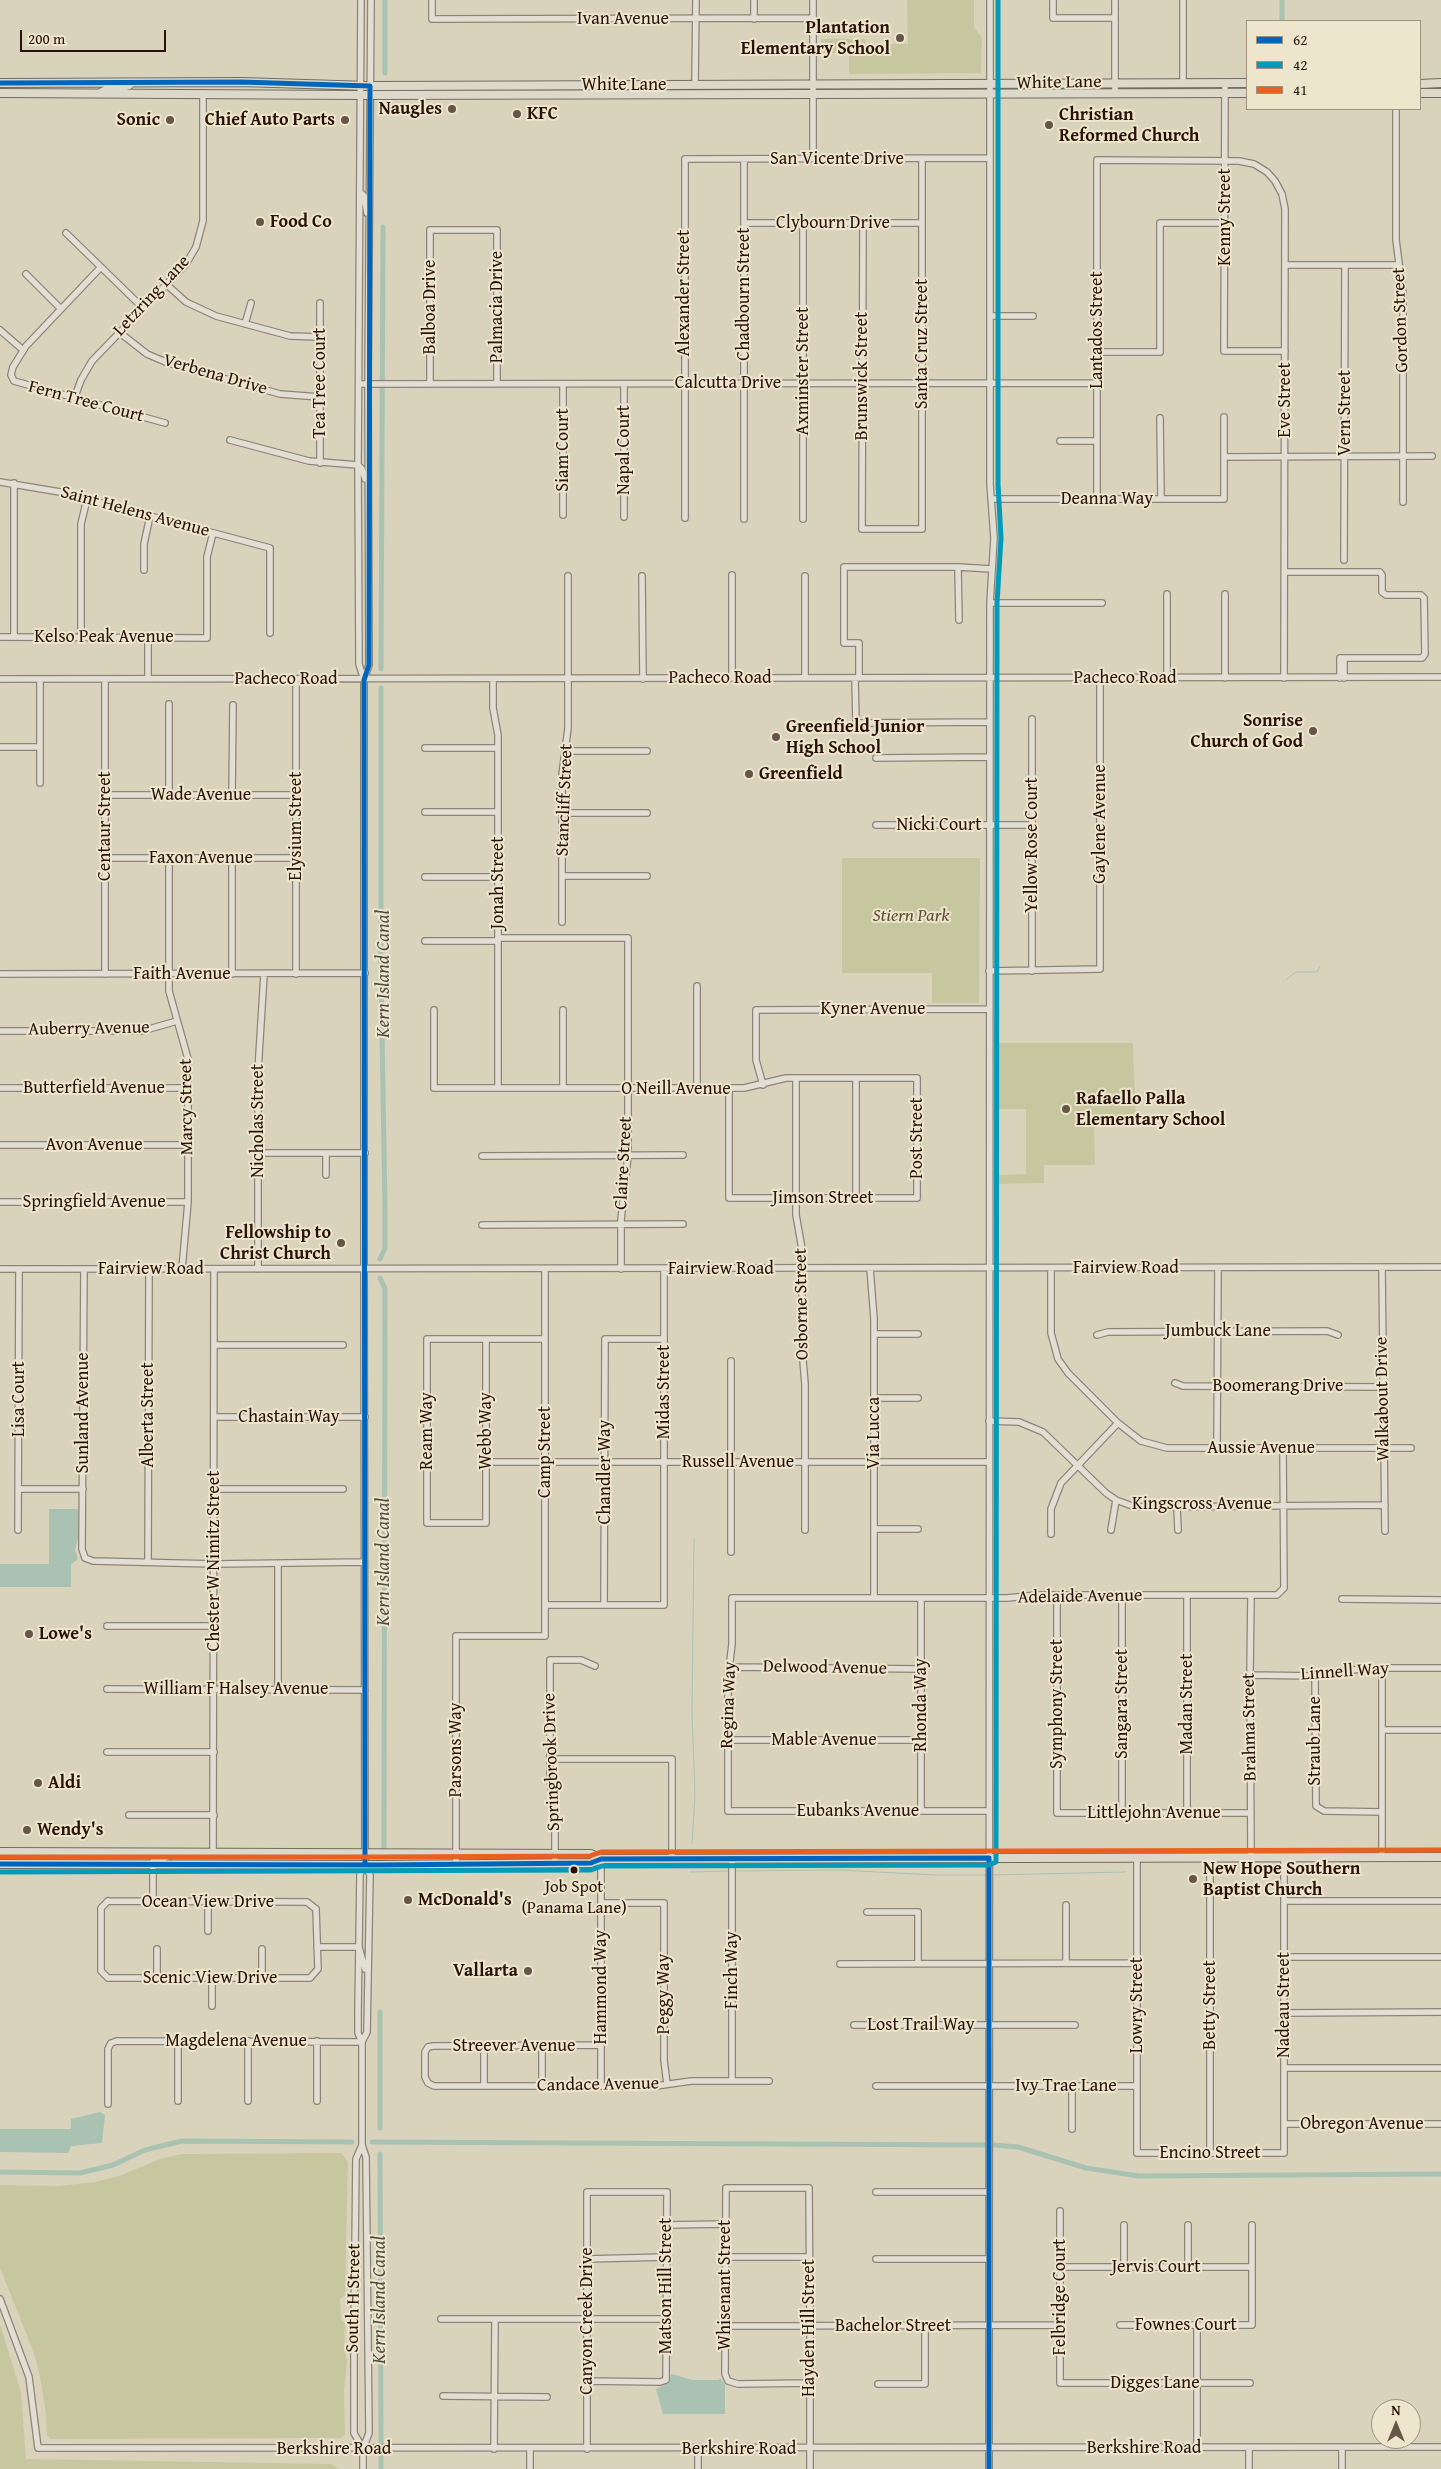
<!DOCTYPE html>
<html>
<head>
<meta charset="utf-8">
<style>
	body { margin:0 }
	#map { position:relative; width:1441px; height:2469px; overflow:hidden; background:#d9d3bc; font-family:"Gentium Book Plus",serif }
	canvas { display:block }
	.legend { position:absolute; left:1246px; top:20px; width:175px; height:90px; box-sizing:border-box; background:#eee6cc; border:1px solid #9f917e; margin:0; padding:6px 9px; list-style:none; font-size:15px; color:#291208 }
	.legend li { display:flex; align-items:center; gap:10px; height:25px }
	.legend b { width:25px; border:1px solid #9f917e }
	.north { position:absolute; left:1371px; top:2399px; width:50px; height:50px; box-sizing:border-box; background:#eee6cc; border:1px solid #9f917e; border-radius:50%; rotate:0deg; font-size:14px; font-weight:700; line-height:20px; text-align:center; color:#291208 }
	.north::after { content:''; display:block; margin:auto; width:18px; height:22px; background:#675647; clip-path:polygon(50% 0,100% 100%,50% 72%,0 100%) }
	.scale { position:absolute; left:20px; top:30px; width:146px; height:22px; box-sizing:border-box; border:2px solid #291208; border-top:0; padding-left:6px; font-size:15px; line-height:18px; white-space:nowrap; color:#291208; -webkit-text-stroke:4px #eee6cc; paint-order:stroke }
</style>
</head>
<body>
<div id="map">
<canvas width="1441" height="2469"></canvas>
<ul class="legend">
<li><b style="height:6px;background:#0065bd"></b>62</li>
<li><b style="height:6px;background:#049aba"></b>42</li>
<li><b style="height:6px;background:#e86121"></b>41</li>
</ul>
<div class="north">N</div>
<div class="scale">200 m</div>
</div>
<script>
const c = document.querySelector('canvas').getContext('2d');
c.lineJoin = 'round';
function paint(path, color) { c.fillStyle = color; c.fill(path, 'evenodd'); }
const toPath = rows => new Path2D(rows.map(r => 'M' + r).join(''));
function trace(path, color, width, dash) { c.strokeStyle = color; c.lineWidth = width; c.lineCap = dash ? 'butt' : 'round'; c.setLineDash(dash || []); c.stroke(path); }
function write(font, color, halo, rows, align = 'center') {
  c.font = font + ' "Gentium Book Plus",serif'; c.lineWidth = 4; c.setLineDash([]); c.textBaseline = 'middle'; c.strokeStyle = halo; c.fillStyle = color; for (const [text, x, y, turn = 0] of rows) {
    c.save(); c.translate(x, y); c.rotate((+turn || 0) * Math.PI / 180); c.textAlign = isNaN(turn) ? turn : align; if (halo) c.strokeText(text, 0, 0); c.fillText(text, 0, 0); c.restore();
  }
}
const green = toPath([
	[907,0,974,0,974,27,982,38,981,73,849,74,849,53,821,53,821,39,865,39,865,44,908,44],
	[842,858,980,858,979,1003,932,1003,932,973,842,973],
	[996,1043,1133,1043,1136,1125,1094,1126,1095,1165,1044,1165,1044,1183,997,1184,996,1175,1026,1174,1026,1109,996,1109],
	[342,2153,348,2162,345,2295,340,2299,341,2319,345,2324,344,2349,347,2361,344,2390,345,2435,340,2438,51,2439,47,2435,46,2414,39,2371,32,2348,0,2268,0,2185,58,2186,95,2182,119,2176,160,2159,182,2154],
	[0,2324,21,2392,26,2459,332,2464,339,2469,0,2469]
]);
const water = toPath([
	[49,1509,78,1509,78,1538,75,1550,78,1559,71,1564,71,1587,0,1587,0,1564,49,1564],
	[100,2112,105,2115,102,2143,71,2146,68,2153,0,2152,0,2129,71,2129,71,2119],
	[672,2374,692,2380,719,2380,720,2378,725,2385,725,2414,663,2414,656,2389,665,2385]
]);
const stream = toPath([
	[1287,979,1296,972,1317,972,1320,966],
	[692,1844,695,1795,692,1713,694,1539],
	[733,1871,840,1870,935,1875,987,1875],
	[690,1872,729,1871],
	[991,1875,1125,1872]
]);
const canal = toPath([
	[1282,21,1282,0],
	[385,73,385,0],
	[381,669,383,227],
	[380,1259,385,1248,385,1207,381,977,381,688],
	[380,1278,385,1289,384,1847],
	[380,2128,380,2012],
	[372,2142,985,2145],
	[994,2145,1018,2147,1086,2168,1139,2176,1441,2174],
	[380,2154,381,2445],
	[0,2172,80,2173,113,2165,145,2150,182,2141,352,2142],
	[381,2453,381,2469]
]);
const minor = toPath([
	[361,0,358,465,359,664,364,680],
	[432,0,432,19,813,18],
	[1053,0,1053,18,1115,18],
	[754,19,754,0],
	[1183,83,1183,0],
	[1225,83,1224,351,1285,351],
	[695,85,696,0],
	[1115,92,1115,0],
	[1396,109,1396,240,1403,294,1403,502],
	[813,159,813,0],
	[360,192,364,196,367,213],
	[744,223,922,223],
	[863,223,862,529,922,529,922,158],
	[66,233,143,308],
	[1285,265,1399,265],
	[101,267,26,346,13,367,11,375,14,381,165,423],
	[26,274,61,309],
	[166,284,186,302,216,316,290,336,320,337],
	[990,316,1033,316],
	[245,324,251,303],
	[0,330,23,350],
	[119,332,147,354,168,363,280,394,320,397],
	[1097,352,1160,352,1160,223,1225,223],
	[359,384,1097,383],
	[430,384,430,230,497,230,497,384],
	[563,384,563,515],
	[624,384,624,517],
	[74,399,81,380,92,361,186,264,196,247,203,221,203,93],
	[1160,418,1161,499],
	[230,440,309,461,358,465,362,469,365,479],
	[1060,441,1097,441],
	[1224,457,1432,456],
	[320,463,320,303],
	[0,482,60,492,270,548,270,633],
	[991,499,1224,499,1224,417],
	[1097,499,1097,160,1239,161,1254,164,1267,172,1275,181,1282,194,1285,209,1284,678],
	[685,518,685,159,990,158],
	[744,519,744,159],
	[803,519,803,223],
	[1344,560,1345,265],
	[958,567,992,569],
	[144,570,144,544,150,516],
	[1285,572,1380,572,1382,575,1382,592,1386,595,1421,595,1424,598,1425,654,1422,658,1344,658],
	[732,575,732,678],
	[642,576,643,679],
	[805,576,805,678],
	[990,603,1102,603],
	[0,637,207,638,207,557,213,533],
	[14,637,14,483],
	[81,637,81,524,87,499],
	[855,678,856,723,990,722],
	[859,678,859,643,844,643,844,567,958,567,959,620],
	[1167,678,1167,594],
	[1225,678,1225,594],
	[1340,678,1340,658,1344,658,1344,678],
	[0,679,1441,677],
	[148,679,148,637],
	[493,679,493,708,498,735,498,1088],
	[0,747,40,747],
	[425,748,498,748],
	[565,751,647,751],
	[876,758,990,757],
	[40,783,40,679],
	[105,795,296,795],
	[169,795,169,704],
	[232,795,233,705],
	[425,812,498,812],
	[562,813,647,813],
	[876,825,1032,825],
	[105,858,296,858],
	[169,858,169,991,188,1059,188,1202,182,1269],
	[562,876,647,876],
	[425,877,498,877],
	[562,922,562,775,568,728,568,576],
	[498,938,628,938,628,1156,621,1220,621,1269],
	[425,941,498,941],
	[989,971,1100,969,1100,678],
	[1032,971,1032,719],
	[0,974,365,973],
	[105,974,105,679],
	[232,974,232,858],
	[296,974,296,679],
	[434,1010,434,1088,744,1088,786,1078,917,1078,917,1198,729,1198,729,1089],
	[0,1031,142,1031,177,1021],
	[796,1078,796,1215,802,1249,802,1349,805,1384,805,1530],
	[856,1078,856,1198],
	[763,1085,756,1060,756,1010,989,1009],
	[0,1088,188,1088],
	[563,1088,563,1010],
	[697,1089,697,986],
	[0,1145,188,1145],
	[258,1153,365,1153],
	[326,1153,326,1175],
	[482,1156,683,1155],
	[0,1202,188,1202],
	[482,1225,683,1224],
	[870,1268,874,1319,874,1598],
	[1051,1268,1051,1333,1058,1359,1068,1373,1118,1423,1141,1441,1167,1448,1411,1448],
	[1382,1268,1385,1531],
	[0,1269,1441,1267],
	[84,1269,82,1549,85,1558,93,1561,214,1564,364,1562],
	[258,1269,258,1071,264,974],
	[874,1334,918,1334],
	[1097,1335,1108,1332,1327,1331,1338,1335],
	[486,1339,486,1523,427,1523,427,1339,545,1339],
	[214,1345,343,1345],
	[1175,1383,1183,1386,1383,1387],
	[874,1398,918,1398],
	[214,1417,365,1417],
	[989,1421,1019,1422,1043,1432,1106,1493,1116,1500,1135,1507,1385,1505],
	[1217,1447,1218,1268],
	[486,1462,989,1462],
	[18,1489,83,1489],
	[214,1489,343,1489],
	[1177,1506,1178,1530],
	[874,1529,918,1529],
	[18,1530,19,1269],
	[1111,1530,1116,1500],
	[1051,1534,1051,1509,1061,1483,1118,1423],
	[731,1552,731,1361],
	[148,1561,149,1269],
	[1057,1595,1057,1813,1251,1813],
	[1342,1599,1441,1600],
	[545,1605,664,1605,664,1269],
	[604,1605,605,1339,664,1339],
	[107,1626,214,1626],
	[729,1667,921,1669],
	[1382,1668,1382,1858],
	[1250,1675,1315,1676,1366,1668,1441,1668],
	[1315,1676,1316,1806,1324,1811,1382,1812],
	[107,1689,365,1690],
	[278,1690,278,1564],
	[1382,1730,1441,1730],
	[728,1740,921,1740],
	[107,1752,214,1752],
	[550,1759,672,1759,672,1859],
	[921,1811,921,1598],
	[989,1811,728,1811,728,1678,732,1644,732,1598,1007,1598,1037,1595,1277,1595,1284,1588,1283,1448],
	[1122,1813,1122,1595],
	[1187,1813,1187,1595],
	[129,1815,214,1815],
	[213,1853,214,1269],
	[1137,1858,1137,2153,1284,2153,1284,1858],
	[1210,1858,1210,2153],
	[1251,1858,1250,1675,1251,1595],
	[555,1863,555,1811,550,1780,550,1660,581,1660,595,1666],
	[153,1864,153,1901],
	[456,1864,456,1636,545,1636,545,1269],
	[108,1901,307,1902,316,1909,318,1969,310,1978,108,1978,101,1971,101,1908,108,1901],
	[1284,1901,1441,1901],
	[601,1903,664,1903,664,2060,667,2084],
	[1066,1905,1066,1963],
	[867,1912,918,1912,918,1964],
	[208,1931,208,1902],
	[317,1947,359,1947,365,1969],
	[157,1949,157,1978],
	[262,1949,262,1978],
	[1284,1957,1441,1957],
	[840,1964,1137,1963],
	[212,1978,212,2006],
	[1284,2013,1441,2012],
	[854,2025,1075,2025],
	[362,2042,367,2032,370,1875,365,1864,364,1269,364,680,369,665,368,384,371,0],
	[542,2045,542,2086],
	[601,2045,433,2046,428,2047,425,2052,425,2077,428,2083,434,2086,656,2086,691,2081,769,2081],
	[484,2046,484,2086],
	[1284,2068,1441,2068],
	[732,2081,732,1859],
	[601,2086,601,1859],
	[876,2086,1137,2086],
	[1072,2086,1072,2129],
	[178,2101,178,2041],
	[248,2101,248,2041],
	[317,2101,317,2041],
	[108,2104,108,2049,111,2043,117,2041,362,2042],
	[1284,2124,1441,2124],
	[362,2145,362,2042,358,2033,358,2011,360,1874,365,1864],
	[876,2192,989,2192],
	[1060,2211,1060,2383,1250,2383],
	[666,2225,725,2224],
	[1124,2225,1124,2267],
	[1188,2225,1188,2267],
	[725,2257,809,2257],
	[587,2259,666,2257],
	[876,2259,989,2259],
	[1060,2267,1252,2267],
	[0,2299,29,2377,38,2448,1441,2447],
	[441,2319,666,2319],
	[1120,2325,1252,2325,1252,2225],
	[1197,2325,1197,2448],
	[725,2326,1060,2325],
	[587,2381,660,2382,666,2380,667,2192,587,2192,587,2449],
	[810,2383,738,2384,728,2381,725,2374,726,2188,809,2188,810,2326,810,2469],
	[878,2384,925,2384,925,2326],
	[443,2396,547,2397],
	[1249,2448,1249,2469],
	[1342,2448,1342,2469],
	[363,2449,354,2433,354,2340,356,2159,362,2145,366,2157,369,2433,363,2449,363,2469],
	[494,2449,495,2319],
	[530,2449,530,2469],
	[698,2449,698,2469],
	[989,2469,990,603,994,538,990,484,990,0]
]);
const major = toPath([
	[0,83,241,82,370,86,1247,83],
	[1420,84,1441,83],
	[102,92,109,89,129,85],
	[0,93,361,95,1247,93],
	[1420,93,1441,93],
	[0,1852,591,1854,601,1859],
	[0,1864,379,1865,591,1863,601,1859,1441,1857],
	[153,1864,155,1860,172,1854]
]);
const bus1 = toPath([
	[0,83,241,82,370,86,369,665,364,680,365,1864],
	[0,1864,379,1865,591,1863,601,1859,989,1858,989,2469]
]);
const bus2 = toPath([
	[0,1872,591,1870,602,1866,989,1865,996,1862,997,603,1001,538,998,484,998,0]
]);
const bus3 = toPath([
	[0,1857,379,1857,590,1856,601,1852,1441,1850]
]);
const markers = [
	[900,38,5,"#675647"],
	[452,109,5,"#675647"],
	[517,114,5,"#675647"],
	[170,120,5,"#675647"],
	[345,120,5,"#675647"],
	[1049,125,5,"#675647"],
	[260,222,5,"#675647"],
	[1313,731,5,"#675647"],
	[776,737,5,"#675647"],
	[749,774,5,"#675647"],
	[1066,1109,5,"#675647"],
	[341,1243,5,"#675647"],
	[29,1634,5,"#675647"],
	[38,1783,5,"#675647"],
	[27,1830,5,"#675647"],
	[574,1870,4.5,"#291208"],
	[1193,1879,5,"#675647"],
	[408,1900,5,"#675647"],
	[528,1971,5,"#675647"]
];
const busNames = [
	["Job Spot",574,1888],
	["(Panama Lane)",574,1909]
];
const streetNames = [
	["Ivan Avenue",623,19],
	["White Lane",1059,83,-1],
	["White Lane",624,85],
	["San Vicente Drive",837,159],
	["Kenny Street",1225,217,-90],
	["Clybourn Drive",833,223],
	["Alexander Street",684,293,-90],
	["Chadbourn Street",744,294,-90],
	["Letzring Lane",152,296,-47],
	["Balboa Drive",430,307,-90],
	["Palmacia Drive",497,307,-90],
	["Gordon Street",1401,320,-92],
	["Lantados Street",1097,330,-90],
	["Santa Cruz Street",922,344,-90],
	["Axminster Street",803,371,-90],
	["Verbena Drive",215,375,16],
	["Brunswick Street",862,376,-90],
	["Tea Tree Court",320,383,-90],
	["Calcutta Drive",728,383],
	["Eve Street",1285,400,-90],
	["Fern Tree Court",86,402,15],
	["Vern Street",1345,413,-90],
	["Siam Court",563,450,-90],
	["Napal Court",624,450,-90],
	["Deanna Way",1107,499],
	["Saint Helens Avenue",135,512,15],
	["Kelso Peak Avenue",104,637],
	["Pacheco Road",720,678],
	["Pacheco Road",1125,678],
	["Pacheco Road",286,679],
	["Wade Avenue",201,795],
	["Stancliff Street",565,800,-88],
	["Gaylene Avenue",1100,824,-90],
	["Nicki Court",939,825],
	["Centaur Street",105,826,-90],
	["Elysium Street",296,826,-90],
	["Yellow Rose Court",1032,845,-90],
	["Faxon Avenue",201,858],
	["Jonah Street",498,883,-90],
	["Faith Avenue",182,974],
	["Kyner Avenue",873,1009],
	["Auberry Avenue",89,1029,-1],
	["Butterfield Avenue",94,1088],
	["O Neill Avenue",676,1089],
	["Marcy Street",187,1107,-91],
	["Nicholas Street",258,1121,-90],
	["Post Street",917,1138,-90],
	["Avon Avenue",94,1145],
	["Claire Street",624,1163,-87],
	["Jimson Street",823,1198],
	["Springfield Avenue",94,1202],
	["Fairview Road",1126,1268],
	["Fairview Road",151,1269],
	["Fairview Road",721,1269],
	["Osborne Street",802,1304,-91],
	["Jumbuck Lane",1218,1331],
	["Boomerang Drive",1278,1386],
	["Midas Street",664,1392,-90],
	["Lisa Court",19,1399,-90],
	["Walkabout Drive",1383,1399,-91],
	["Sunland Avenue",83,1413,-90],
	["Alberta Street",148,1415,-90],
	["Chastain Way",289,1417],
	["Ream Way",427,1431,-90],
	["Webb Way",486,1431,-90],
	["Via Lucca",874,1433,-90],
	["Aussie Avenue",1261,1448],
	["Camp Street",545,1452,-90],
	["Russell Avenue",738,1462],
	["Chandler Way",605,1472,-90],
	["Kingscross Avenue",1202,1504],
	["Chester W Nimitz Street",214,1561,-90],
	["Adelaide Avenue",1080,1597,-1],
	["Delwood Avenue",825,1668,1],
	["Linnell Way",1345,1672,-4],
	["William F Halsey Avenue",236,1689],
	["Symphony Street",1057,1704,-90],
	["Sangara Street",1122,1704,-90],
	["Madan Street",1187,1704,-90],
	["Regina Way",729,1705,-88],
	["Rhonda Way",921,1705,-90],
	["Brahma Street",1250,1727,-91],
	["Mable Avenue",824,1740],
	["Straub Lane",1315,1741,-90],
	["Parsons Way",456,1750,-90],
	["Springbrook Drive",552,1762,-92],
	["Eubanks Avenue",858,1811],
	["Littlejohn Avenue",1154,1813],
	["Ocean View Drive",208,1902],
	["Finch Way",732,1970,-90],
	["Scenic View Drive",210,1978],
	["Hammond Way",601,1987,-90],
	["Peggy Way",664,1994,-90],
	["Lowry Street",1137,2005,-90],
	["Betty Street",1210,2005,-90],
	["Nadeau Street",1284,2005,-90],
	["Lost Trail Way",921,2025],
	["Magdelena Avenue",236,2041],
	["Streever Avenue",514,2046],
	["Candace Avenue",598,2085,-1],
	["Ivy Trae Lane",1066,2086],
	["Obregon Avenue",1362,2124],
	["Encino Street",1210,2153],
	["Jervis Court",1156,2267],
	["Whisenant Street",725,2285,-90],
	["Matson Hill Street",666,2286,-90],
	["Felbridge Court",1060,2297,-90],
	["South H Street",354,2298,-89],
	["Canyon Creek Drive",587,2321,-90],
	["Fownes Court",1186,2325],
	["Bachelor Street",893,2326],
	["Hayden Hill Street",809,2328,-90],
	["Digges Lane",1155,2383],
	["Berkshire Road",1144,2448],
	["Berkshire Road",334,2449],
	["Berkshire Road",739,2449]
];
const poiNames = [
	["Plantation",890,28,"right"],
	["Elementary School",890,49,"right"],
	["Naugles",442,109,"right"],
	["KFC",527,114],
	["Christian",1059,115],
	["Reformed Church",1059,136],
	["Sonic",160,120,"right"],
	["Chief Auto Parts",335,120,"right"],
	["Food Co",270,222],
	["Sonrise",1303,721,"right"],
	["Church of God",1303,742,"right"],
	["Greenfield Junior",786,727],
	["High School",786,748],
	["Greenfield",759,774],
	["Rafaello Palla",1076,1099],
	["Elementary School",1076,1120],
	["Fellowship to",331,1233,"right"],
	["Christ Church",331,1254,"right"],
	["Lowe's",39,1634],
	["Aldi",48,1783],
	["Wendy's",37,1830],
	["New Hope Southern",1203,1869],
	["Baptist Church",1203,1890],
	["McDonald's",418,1900],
	["Vallarta",518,1971,"right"]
];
const parkNames = [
	["Stiern Park",911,916]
];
const waterNames = [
	["Kern Island Canal",384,974,-90],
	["Kern Island Canal",384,1562,-90],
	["Kern Island Canal",380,2300,-90]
];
paint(green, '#c7c79f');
paint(water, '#aac2b2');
trace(stream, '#aac2b2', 1);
trace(canal, '#aac2b2', 5);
trace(minor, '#8b8577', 8);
trace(major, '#726b5f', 10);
trace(minor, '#e2ded3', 5.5);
trace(major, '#dcd9cb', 8);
trace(bus1, '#0065bd', 5);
trace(bus2, '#049aba', 5);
trace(bus3, '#e86121', 5);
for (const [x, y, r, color] of markers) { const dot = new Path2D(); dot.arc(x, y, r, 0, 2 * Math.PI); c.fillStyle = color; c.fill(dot); trace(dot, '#eee6cc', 2); }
write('17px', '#291208', '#eee6cc', busNames);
write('18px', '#291208', '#eee6cc', streetNames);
write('bold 18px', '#291208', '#eee6cc', poiNames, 'left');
write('italic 18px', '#5b4e35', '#eee6cc', parkNames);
write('italic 19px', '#4f4d42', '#eee6cc', waterNames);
</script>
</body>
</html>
